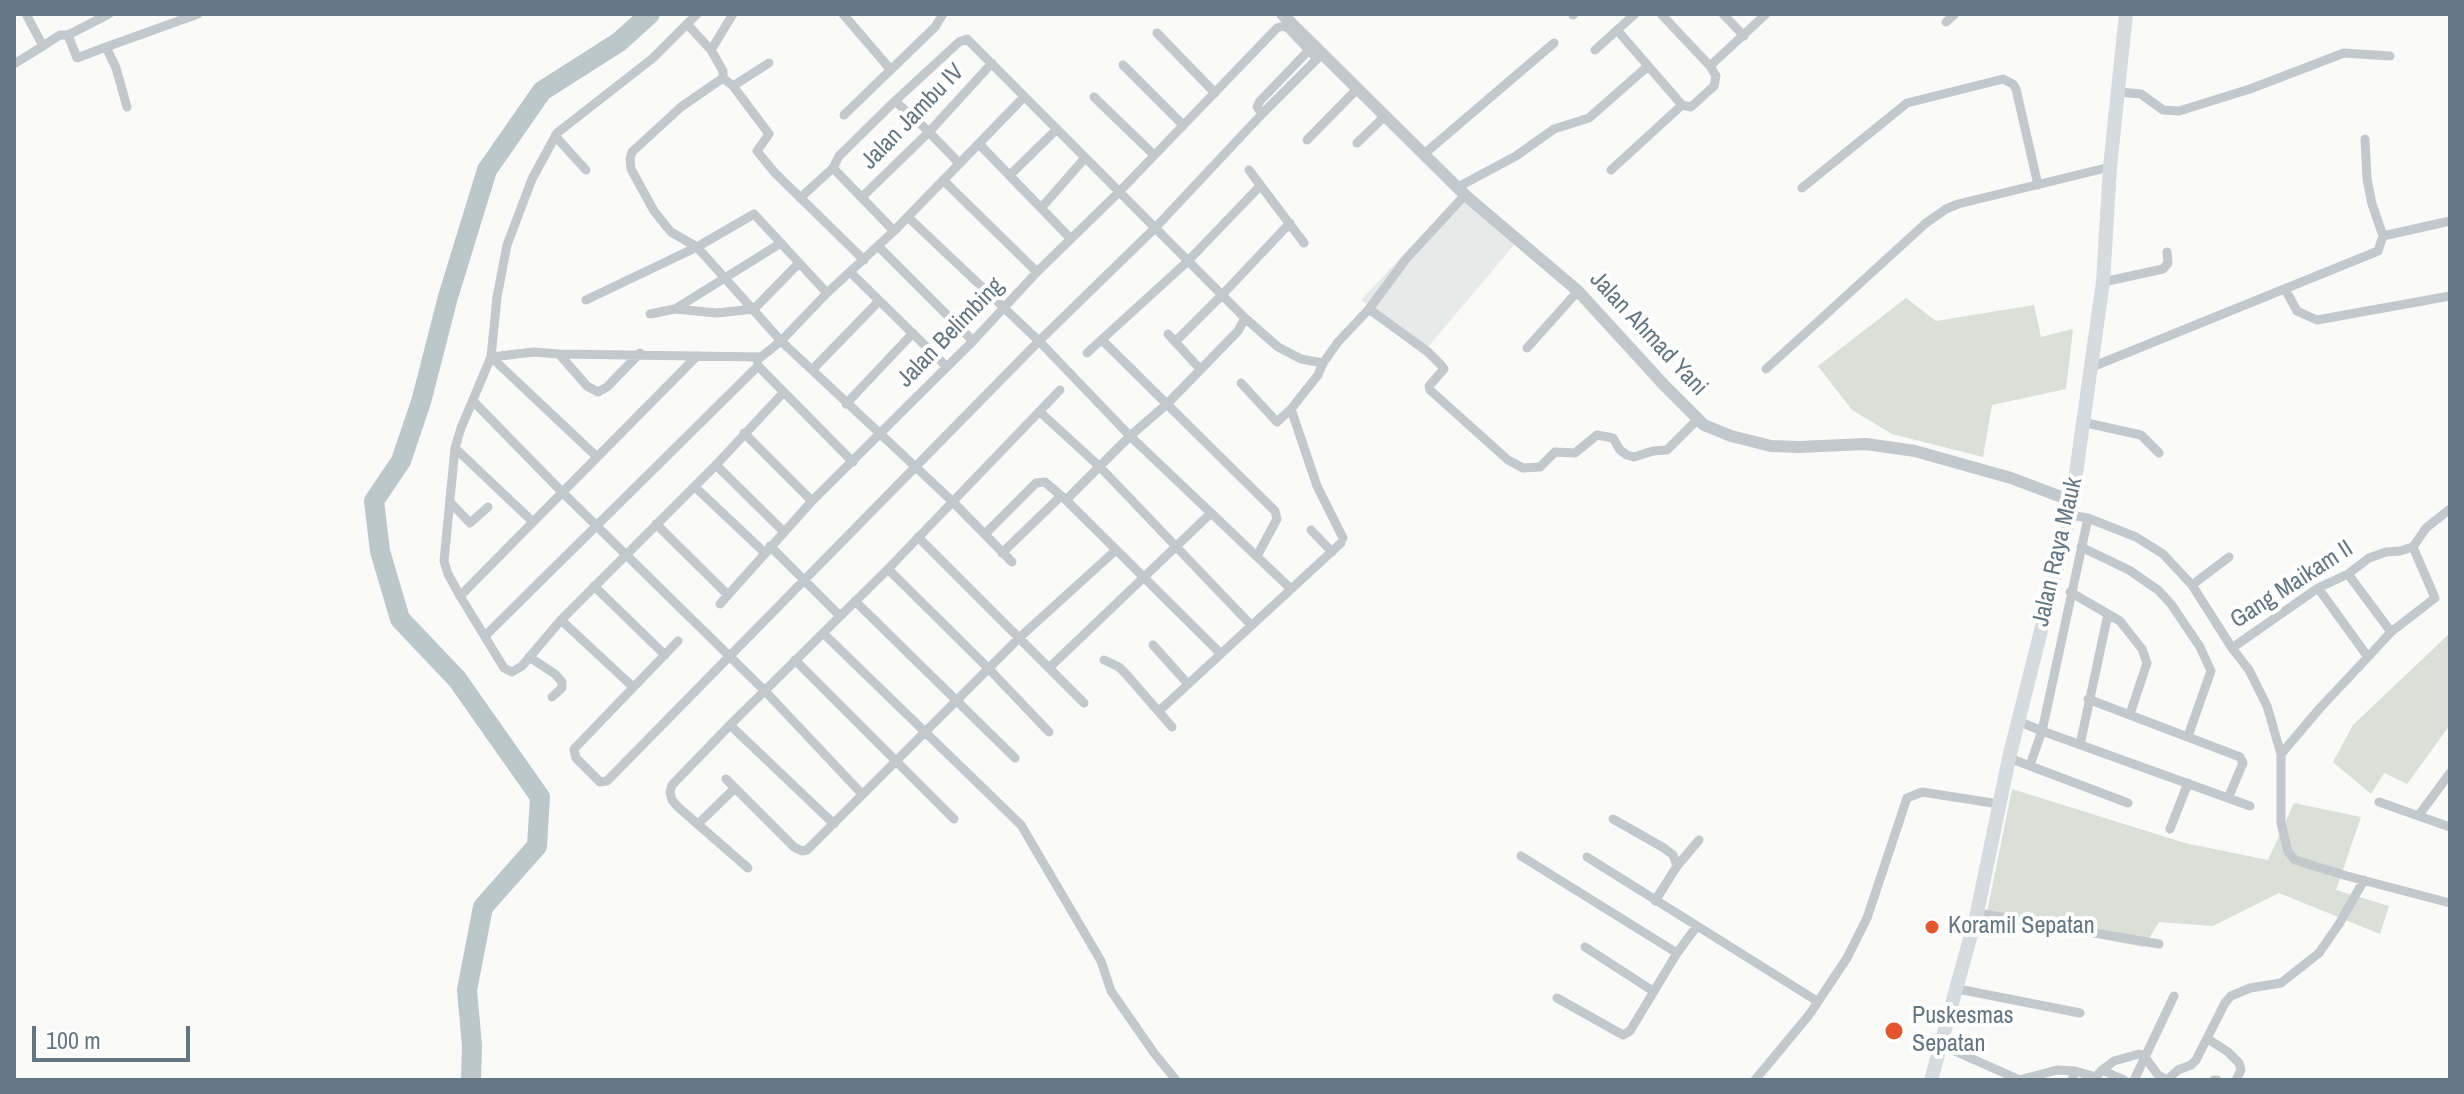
<!DOCTYPE html>
<html>
<head>
<meta charset="utf-8">
<style>
	body { margin:0 }
	#map { position:relative; width:2464px; height:1094px; overflow:hidden; background:#fafaf8; font-family:"Archivo Narrow",sans-serif }
	canvas { display:block }
	.frame { position:absolute; inset:0; border:16px solid #657683; pointer-events:none }
	.scale { position:absolute; left:32px; top:1026px; width:158px; height:36px; box-sizing:border-box; border:4px solid #657683; border-top:0; padding-left:10px; font-size:24px; line-height:28px; white-space:nowrap; color:#657683; -webkit-text-stroke:6px #fff; paint-order:stroke }
</style>
</head>
<body>
<div id="map">
<canvas width="2464" height="1094"></canvas>
<div class="frame"></div>
<div class="scale">100 m</div>
</div>
<script>
const c = document.querySelector('canvas').getContext('2d');
c.lineJoin = 'round';
function paint(path, color) { c.fillStyle = color; c.fill(path, 'evenodd'); }
const toPath = rows => new Path2D(rows.map(r => 'M' + r).join(''));
function trace(path, color, width, dash) { c.strokeStyle = color; c.lineWidth = width; c.lineCap = dash ? 'butt' : 'round'; c.setLineDash(dash || []); c.stroke(path); }
function write(font, color, halo, rows, align = 'center') {
  c.font = font + ' "Archivo Narrow",sans-serif'; c.lineWidth = 8; c.setLineDash([]); c.textBaseline = 'middle'; c.strokeStyle = halo; c.fillStyle = color; for (const [text, x, y, turn = 0] of rows) {
    c.save(); c.translate(x, y); c.rotate((+turn || 0) * Math.PI / 180); c.textAlign = isNaN(turn) ? turn : align; if (halo) c.strokeText(text, 0, 0); c.fillText(text, 0, 0); c.restore();
  }
}
const built = toPath([
	[1464,190,1519,239,1428,347,1361,300]
]);
const green = toPath([
	[1906,298,1936,321,2034,305,2041,337,2073,329,2066,389,1992,405,1983,457,1892,434,1852,410,1818,366],
	[2450,633,2450,725,2407,784,2384,773,2371,794,2333,762,2353,725],
	[2012,789,2185,843,2268,860,2294,803,2361,817,2336,890,2389,906,2380,934,2279,893,2213,926,2159,922,2144,947,1986,917]
]);
const river = toPath([
	[471,1080,472,1046,467,990,483,907,537,846,540,797,457,679,400,619,380,551,374,501,401,461,421,402,448,297,487,170,542,91,619,42,650,14]
]);
const minor = toPath([
	[697,14,653,58,557,133,532,179,507,245,497,297,491,357,461,428,455,448,444,561,448,574,460,596,504,668,512,672,522,666,561,620,716,465,783,393],
	[843,14,891,70],
	[1723,14,1744,36],
	[1573,15,1574,14],
	[1946,22,1955,14],
	[687,24,711,50,723,71,723,78,681,107,632,152,630,159,631,169,654,211,671,232,697,247,781,341,952,501,1012,562],
	[1617,30,1682,105,1691,107,1714,86,1716,76,1710,66,1661,14],
	[1157,33,1215,93],
	[68,35,77,58,106,47,116,68,127,107],
	[43,46,60,35,68,35,109,14],
	[106,47,198,14],
	[711,50,733,14],
	[1595,50,1635,14],
	[14,64,43,46,26,14],
	[1123,65,1182,124],
	[1710,66,1766,14],
	[723,78,733,86,769,134,757,151,775,173,864,260],
	[733,86,769,63],
	[2119,92,2141,94,2163,110,2179,111,2250,89,2344,53,2390,56],
	[1094,97,1153,154],
	[895,101,926,129,959,163],
	[1262,114,1257,107,1260,101,1309,50],
	[844,115,935,27,943,14],
	[555,136,586,170],
	[1307,140,1358,88],
	[1357,143,1386,115],
	[979,144,1071,239],
	[1424,154,1554,43],
	[833,168,894,231],
	[1249,170,1304,243],
	[1611,170,1682,105],
	[1010,175,1057,129],
	[943,180,1037,272],
	[1458,187,1516,156,1554,129,1589,118,1648,66],
	[1802,188,1907,103,2003,79,2013,84,2016,89,2038,185],
	[862,197,929,132,992,63],
	[800,198,833,168,839,156,895,101,959,42,967,39,1245,318,1238,331,1167,404,1130,436,1066,500],
	[1042,207,1085,158],
	[908,217,1039,341,1130,436,1290,588],
	[2383,236,2450,221],
	[878,246,973,341],
	[850,272,947,367],
	[2103,282,2163,269,2168,263,2167,252],
	[2285,289,2297,311,2317,320,2450,296],
	[586,300,697,247,754,214,827,293],
	[675,309,717,313,754,309,799,263],
	[1369,309,1428,352,1441,365,1444,369,1429,386,1430,390,1508,460,1523,468,1540,467,1555,452,1575,453,1597,435,1613,438,1620,450,1627,455,1634,457,1653,451,1667,450,1698,419],
	[650,314,675,309,781,243],
	[1245,318,1278,347,1301,359,1323,363,1338,342,1369,309,1406,259,1465,195],
	[1168,334,1200,369],
	[1102,340,1275,511,1277,519,1257,556],
	[1175,342,1222,295,1290,223],
	[1527,348,1578,291],
	[1087,353,1188,261,1260,186],
	[559,354,587,386,598,392,607,387,640,353],
	[491,357,534,352,559,354,761,357,781,341,827,293,894,231,1024,97],
	[491,357,597,457],
	[1323,363,1318,375,1291,409,1317,486,1343,538],
	[758,366,853,462],
	[2092,367,2378,251,2383,236,2372,204,2367,179,2365,139],
	[813,369,879,301],
	[1766,369,1926,223,1946,209,1958,204,2110,167],
	[1241,383,1277,422,1291,409],
	[473,401,562,492,765,691,862,794],
	[846,404,913,333],
	[1040,412,1100,467,1251,625],
	[2082,422,2141,435,2159,453],
	[744,433,812,501],
	[455,448,533,522],
	[716,465,783,531],
	[695,487,765,553],
	[450,502,470,523,488,507],
	[2070,515,2088,518,2136,537,2163,554,2192,585,2232,648,2249,670,2267,706,2281,754,2281,823,2288,852,2295,860,2347,876,2450,903],
	[656,524,728,595],
	[1311,530,1332,552],
	[985,534,1036,483,1045,482,1066,500,1220,653],
	[918,537,1084,703],
	[770,546,840,616],
	[2081,547,2129,570,2158,590,2171,604,2200,647,2211,671,2188,736],
	[1002,553,1061,496],
	[888,569,989,669,1049,732],
	[2192,585,2229,557],
	[594,586,665,655],
	[2318,588,2368,657,2391,632,2348,574],
	[2070,592,2120,621,2142,649,2147,663,2130,714],
	[460,596,697,356],
	[855,601,1015,758],
	[720,604,812,501,973,341,1037,272,1119,192,1277,28,1284,26,1289,29,1317,59],
	[561,620,633,687],
	[2391,632,2435,598,2413,547],
	[823,633,1021,825,1101,961,1111,991,1154,1053,1176,1080],
	[485,636,758,366,757,358],
	[678,641,574,749,576,758,600,782,607,781,1039,341,1156,227,1262,114,1323,53],
	[1153,645,1188,684],
	[2232,648,2318,588,2348,574,2369,558,2386,552,2400,551,2413,547,2426,528,2450,509],
	[529,657,555,674,562,682,562,688,552,697],
	[795,660,954,819],
	[1104,660,1119,667,1126,674,1172,727],
	[1050,667,1211,513],
	[2088,699,2240,757,2243,763,2229,796],
	[1159,711,1341,543],
	[2018,721,2042,731,2250,806],
	[730,725,834,824],
	[2080,745,2108,614],
	[2281,754,2320,708,2368,657],
	[2009,758,2128,803],
	[2030,765,2042,731,2088,518],
	[726,779,794,847,802,851,807,850,1019,638,1116,550],
	[2379,802,2450,827],
	[2419,815,2450,773],
	[1613,819,1664,848,1673,855,1677,866],
	[698,824,735,788],
	[2170,829,2188,783],
	[1521,856,1677,953],
	[1587,857,1817,1001],
	[748,868,678,807,672,800,670,792,672,785,730,725,888,569,1060,390],
	[1655,901,1677,866,1699,840],
	[1977,913,2159,944],
	[1585,947,1653,991],
	[1958,989,2080,1013],
	[1557,998,1623,1035,1630,1031,1677,953,1697,926],
	[2208,1039,2228,1052,2239,1063,2241,1070,2236,1080],
	[1941,1045,2020,1080],
	[2102,1070,2114,1061,2139,1054,2144,1056,2158,1075,2167,1080],
	[1755,1080,1809,1015,1847,958,1867,918,1907,798,1922,792,1999,804],
	[2019,1080,2057,1070,2075,1071],
	[2072,1080,2075,1071,2096,1077,2102,1070,2124,1080],
	[2134,1080,2174,996],
	[2167,1080,2178,1070,2191,1065,2196,1060,2225,1003,2231,996,2250,988,2281,983,2319,953,2339,924,2364,880],
	[2214,1080,2217,1080]
]);
const tertiary = toPath([
	[1282,14,1465,195,1578,291,1664,385,1704,425,1731,436,1771,446,1799,447,1866,444,1915,451,2011,478,2072,501]
]);
const primary = toPath([
	[1931,1080,1977,913,2009,758,2070,515,2103,282,2110,167,2126,14]
]);
const markers = [
	[1932,927,8,"#e4572e"],
	[1894,1031,10,"#e4572e"]
];
const streetNames = [
	["Jalan Jambu IV",913,117,-46],
	["Jalan Belimbing",951,333,-46],
	["Jalan Ahmad Yani",1648,334,47],
	["Jalan Raya Mauk",2058,552,-77],
	["Gang Maikam II",2292,585,-33]
];
const poiNames = [
	["Koramil Sepatan",1948,927],
	["Puskesmas",1912,1017],
	["Sepatan",1912,1045]
];
paint(built, '#e8e9e9');
paint(green, '#dadfd7');
trace(river, '#bbc7cb', 20);
trace(minor, '#c3c8cc', 9);
trace(tertiary, '#c3c8cc', 12);
trace(primary, '#d6dbdf', 14);
for (const [x, y, r, color] of markers) { const dot = new Path2D(); dot.arc(x, y, r, 0, 2 * Math.PI); c.fillStyle = color; c.fill(dot); trace(dot, '#fff', 3); }
write('24px', '#657683', '#fff', streetNames);
write('24px', '#657683', '#fff', poiNames, 'left');
</script>
</body>
</html>
